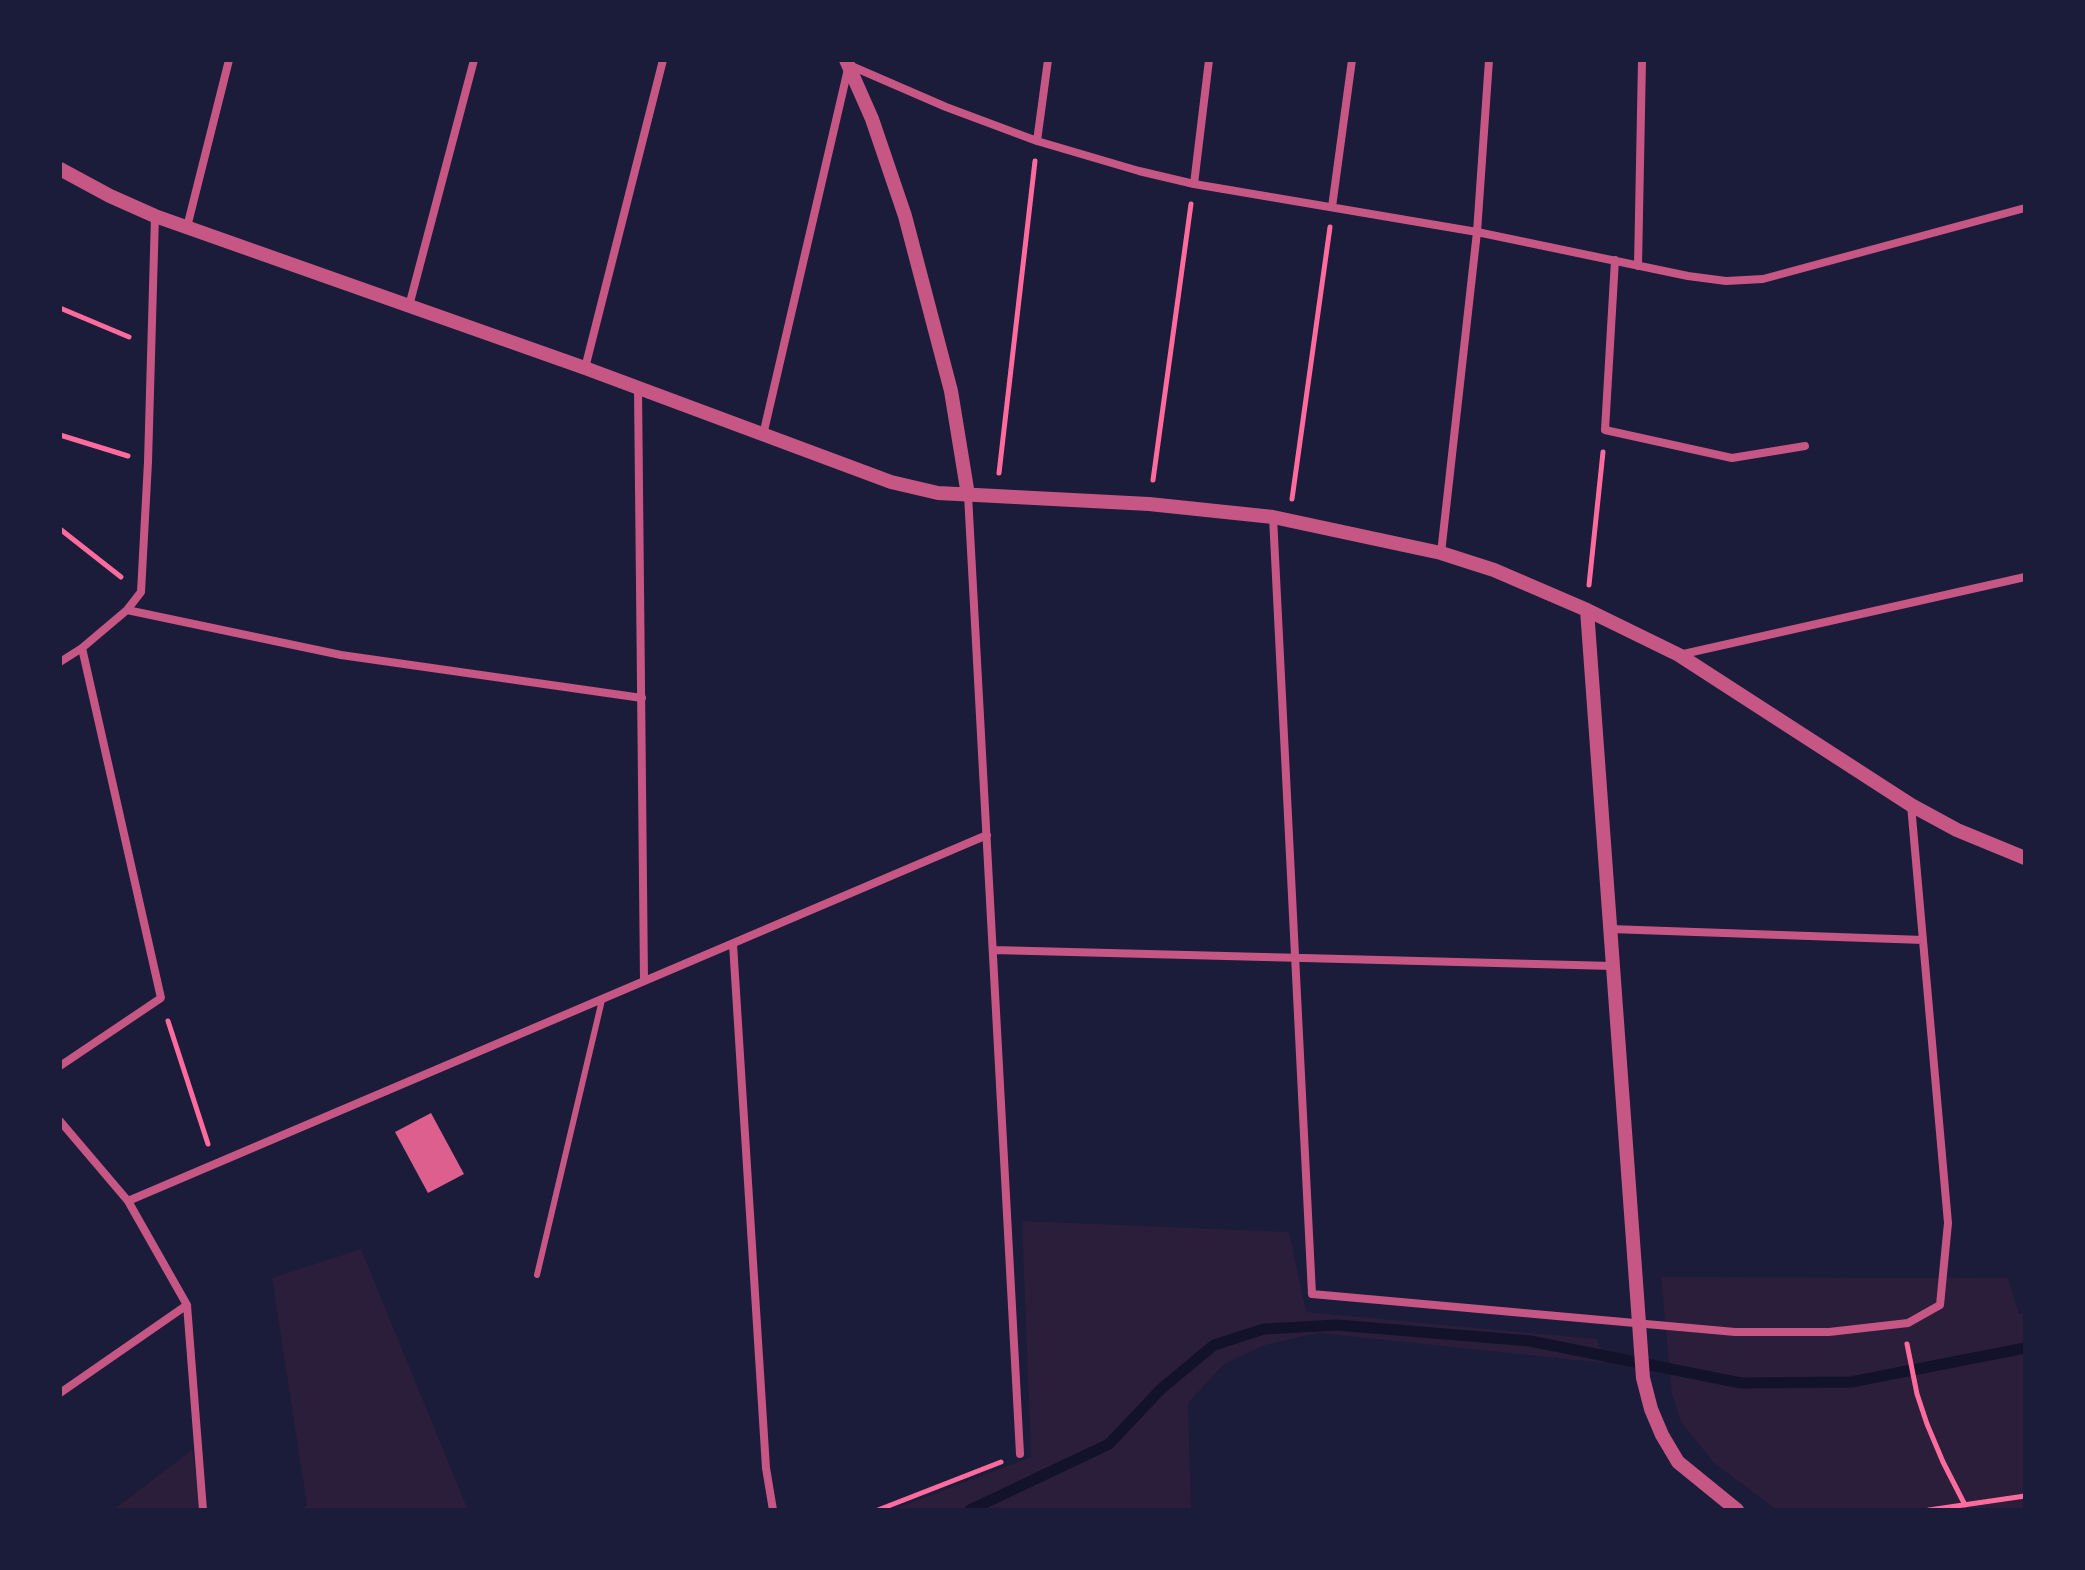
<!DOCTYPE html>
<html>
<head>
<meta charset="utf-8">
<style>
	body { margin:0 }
	#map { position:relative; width:2085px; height:1570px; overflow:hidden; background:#1b1b3a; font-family:"Open Sans",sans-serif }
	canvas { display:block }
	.frame { position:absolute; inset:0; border:62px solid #1b1b3a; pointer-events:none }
</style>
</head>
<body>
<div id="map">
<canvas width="2085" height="1570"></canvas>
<div class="frame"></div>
</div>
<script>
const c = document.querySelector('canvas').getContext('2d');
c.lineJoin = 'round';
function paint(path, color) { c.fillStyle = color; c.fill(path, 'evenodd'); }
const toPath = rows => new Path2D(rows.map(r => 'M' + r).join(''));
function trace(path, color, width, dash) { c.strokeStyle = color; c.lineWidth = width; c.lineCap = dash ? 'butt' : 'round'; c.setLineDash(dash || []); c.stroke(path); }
const green = toPath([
	[1022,1221,1289,1232,1306,1312,1597,1339,1604,1363,1318,1333,1265,1345,1224,1364,1188,1403,1191,1510,892,1510,1031,1457],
	[361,1249,468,1510,292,1510,307,1506,272,1278],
	[1661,1277,2008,1278,2019,1314,2025,1313,2025,1510,1777,1510,1714,1463,1681,1422,1672,1394],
	[192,1450,201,1510,113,1510]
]);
const stream = toPath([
	[970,1510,1109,1444,1161,1389,1214,1345,1264,1329,1337,1325,1530,1341,1741,1383,1851,1382,2025,1348]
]);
const building = toPath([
	[431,1113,464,1174,428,1193,395,1132]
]);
const path = toPath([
	[60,308,129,337],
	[60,435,128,456],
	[999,473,1035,161],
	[1153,480,1191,204],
	[1292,499,1330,227],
	[60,529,121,577],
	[1589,585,1603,452],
	[168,1021,208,1144],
	[1907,1344,1917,1394,1927,1424,1943,1462,1965,1505],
	[878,1510,1001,1462],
	[1929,1510,2025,1496]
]);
const service = toPath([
	[537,1275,602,1000]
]);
const minor = toPath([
	[849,65,946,107,1037,141,1139,171,1194,184,1477,232,1688,276,1726,281,1763,279,2025,208],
	[1037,141,1048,60],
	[1194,184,1209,60],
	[1332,207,1352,60],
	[187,227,229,60],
	[1615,260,1605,430,1732,458,1805,446],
	[1638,266,1642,60],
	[409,306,474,60],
	[585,368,663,60],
	[638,388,644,981],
	[763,435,848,69],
	[968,495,1020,1454],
	[1273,517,1312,1294,1735,1332,1829,1332,1908,1323,1940,1305,1948,1223,1911,805],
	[1441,553,1477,232,1489,60],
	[127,610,341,655,642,698],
	[1679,655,2025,577],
	[60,662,82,648,127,610,141,592,148,462,155,216],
	[1610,929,1923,940],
	[733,944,766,1468,773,1510],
	[993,950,1613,966],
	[60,1066,161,998,82,648],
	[60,1121,128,1201,187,1305,203,1510],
	[128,1201,987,835],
	[60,1393,187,1305]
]);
const tertiary = toPath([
	[846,60,872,119,905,216,951,391,968,495],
	[60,169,110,196,155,216,585,368,891,482,938,493,1149,504,1273,517,1441,553,1494,570,1587,610,1679,655,1911,805,1957,830,2025,858],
	[1587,610,1643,1378,1651,1409,1662,1435,1678,1462,1737,1510]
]);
paint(green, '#2a1e3b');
trace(stream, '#12122b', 11);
paint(building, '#dd5f8e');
trace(path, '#ff6b9d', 5);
trace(service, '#c65784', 6);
trace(minor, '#c65784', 8);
trace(tertiary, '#c65784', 14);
</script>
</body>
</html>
